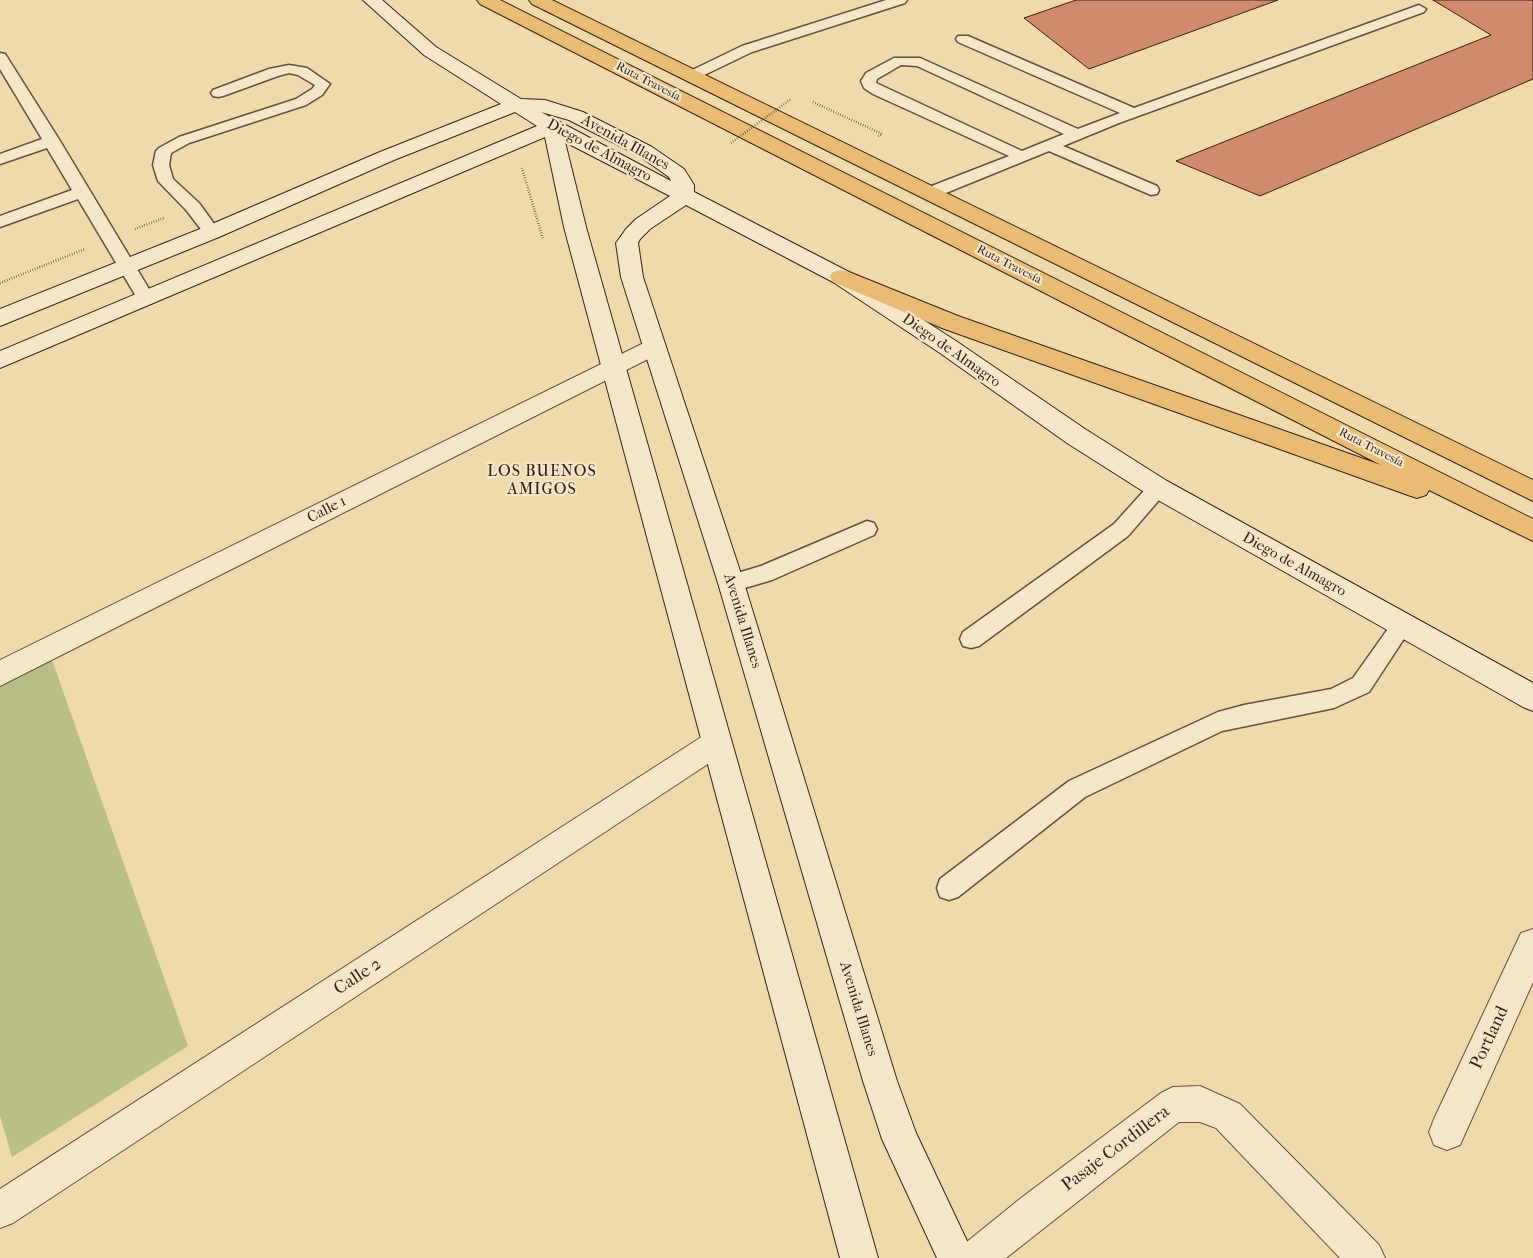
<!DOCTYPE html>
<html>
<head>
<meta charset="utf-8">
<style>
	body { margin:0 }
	canvas { display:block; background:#f0d9aa }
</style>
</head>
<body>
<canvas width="1533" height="1258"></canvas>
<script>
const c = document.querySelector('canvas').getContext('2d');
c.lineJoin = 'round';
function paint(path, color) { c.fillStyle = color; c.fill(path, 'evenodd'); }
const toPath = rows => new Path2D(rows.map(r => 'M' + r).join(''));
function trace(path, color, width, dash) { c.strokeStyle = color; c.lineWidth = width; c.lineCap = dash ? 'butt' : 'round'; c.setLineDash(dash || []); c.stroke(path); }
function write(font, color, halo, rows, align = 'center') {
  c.font = font + ' "IM FELL French Canon",serif'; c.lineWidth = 4.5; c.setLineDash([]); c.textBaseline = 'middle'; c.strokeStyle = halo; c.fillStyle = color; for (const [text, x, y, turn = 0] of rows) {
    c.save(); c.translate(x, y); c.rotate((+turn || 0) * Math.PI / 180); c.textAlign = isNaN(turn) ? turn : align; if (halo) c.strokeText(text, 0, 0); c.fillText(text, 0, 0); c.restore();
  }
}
const green = toPath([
	[51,657,188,1046,12,1157,0,1116,0,683]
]);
const building = toPath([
	[1076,0,1278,0,1089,69,1024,18,1076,0],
	[1433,0,1533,0,1533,79,1260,196,1176,161,1491,35,1433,0]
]);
const path = toPath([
	[813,102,882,134,877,137],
	[522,168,543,239],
	[135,229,164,218],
	[0,283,85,249]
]);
const lane = toPath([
	[886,0,907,0,905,3,752,52,696,79,691,80,686,79,684,76,686,73,742,46,886,0],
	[1419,5,1426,9,1424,12,1119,123,1063,146,1157,186,1159,190,1157,194,1151,195,1049,151,936,197,924,197,922,193,924,189,1009,156,873,94,864,88,861,81,866,73,894,58,920,58,1078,129,1120,113,958,42,956,39,958,36,968,36,1134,108,1419,5],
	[901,65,917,66,1064,134,1022,151,876,83,877,79,901,65],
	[0,53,5,54,7,57,60,141,155,299,152,303,146,305,140,303,78,199,0,227,0,216,72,190,47,148,0,164,0,154,42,139,0,69,0,53],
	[289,65,307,68,330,84,322,95,306,105,189,143,171,153,169,165,173,179,199,203,220,232,218,236,212,237,206,236,187,211,158,181,153,165,156,151,159,148,179,137,296,99,312,89,315,85,298,75,289,73,278,76,223,96,218,97,213,96,211,93,213,90,269,69,289,65],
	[1158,480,1165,483,1168,488,1165,493,1128,536,979,646,971,648,963,646,960,639,963,632,1114,524,1151,483,1158,480],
	[867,521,874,523,877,529,874,535,772,580,731,592,724,589,721,583,724,577,761,566,867,521],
	[1402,616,1409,619,1413,625,1369,692,1334,708,1222,731,1085,797,958,897,949,900,940,897,937,888,940,879,1069,781,1218,712,1244,705,1331,689,1353,678,1395,619,1402,616]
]);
const street = toPath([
	[654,338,662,340,665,346,662,352,0,686,0,660,654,338],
	[716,730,726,734,731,743,726,752,13,1223,0,1228,0,1189,706,734,716,730],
	[1533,929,1533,982,1460,1145,1447,1150,1434,1145,1429,1132,1434,1119,1521,933,1533,929],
	[1200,1086,1240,1104,1379,1245,1385,1258,1340,1258,1216,1128,1200,1122,1179,1122,1006,1258,957,1258,963,1245,1021,1198,1161,1093,1173,1087,1200,1086]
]);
const secondary = toPath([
	[363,0,382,0,436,47,521,99,545,100,583,112,652,147,684,169,694,185,694,192,849,272,956,341,1085,429,1167,481,1533,683,1533,711,1523,707,1149,495,1067,443,940,353,833,282,686,205,650,229,640,239,638,243,643,277,744,583,897,1081,916,1133,975,1258,937,1258,882,1139,863,1081,718,583,621,277,616,243,626,229,636,219,670,196,565,142,586,227,878,1258,840,1258,564,227,545,137,0,368,0,351,537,126,515,112,394,160,219,237,0,326,0,309,205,227,380,152,501,104,424,55,363,0],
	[541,112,569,120,638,155,669,177,671,181,541,112]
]);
const highway = toPath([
	[477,0,500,0,1533,519,1533,541,1429,490,1426,495,1417,498,1408,495,942,328,833,282,830,277,833,272,841,270,849,272,958,316,1381,465,480,4,477,0],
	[529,0,552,0,1533,480,1533,501,532,4,529,0]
]);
const pathBridge = toPath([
	[731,143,791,99]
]);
const farStreetnames = [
	["Ruta Travesía",648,82,27],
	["Ruta Travesía",1009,265,27],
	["Ruta Travesía",1371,448,27]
];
const streetNames = [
	["Avenida Illanes",625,143,29],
	["Diego de Almagro",599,151,28],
	["Diego de Almagro",951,351,35],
	["Calle 1",327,510,-27],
	["Diego de Almagro",1294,565,29],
	["Avenida Illanes",742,621,73],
	["Avenida Illanes",858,1009,73]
];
const neighbourhoodNames = [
	["LOS BUENOS",542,472],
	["AMIGOS",542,490]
];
const nearStreetnames = [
	["Calle 2",358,977,-33],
	["Portland",1490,1038,-65],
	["Pasaje Cordillera",1116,1149,-37]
];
paint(green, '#babf88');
paint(building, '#cf896c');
trace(building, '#34231d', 1);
trace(lane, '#635040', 3);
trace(street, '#635040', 2);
trace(secondary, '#34231d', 2);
trace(highway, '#34231d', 2);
trace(path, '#34231d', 2.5, [0.5, 2]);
paint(lane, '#f5e6c8');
paint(street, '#f5e6c8');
paint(secondary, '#f5e6c8');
paint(highway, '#e8bc75');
trace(pathBridge, '#34231d', 2.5, [0.5, 2]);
write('12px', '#34231d', '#f5e6c8', farStreetnames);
write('15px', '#34231d', '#f5e6c8', streetNames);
c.letterSpacing = '1px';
write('16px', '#34231d', '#f5e6c8', neighbourhoodNames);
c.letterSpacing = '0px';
write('18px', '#34231d', '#f5e6c8', nearStreetnames);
</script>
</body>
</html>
